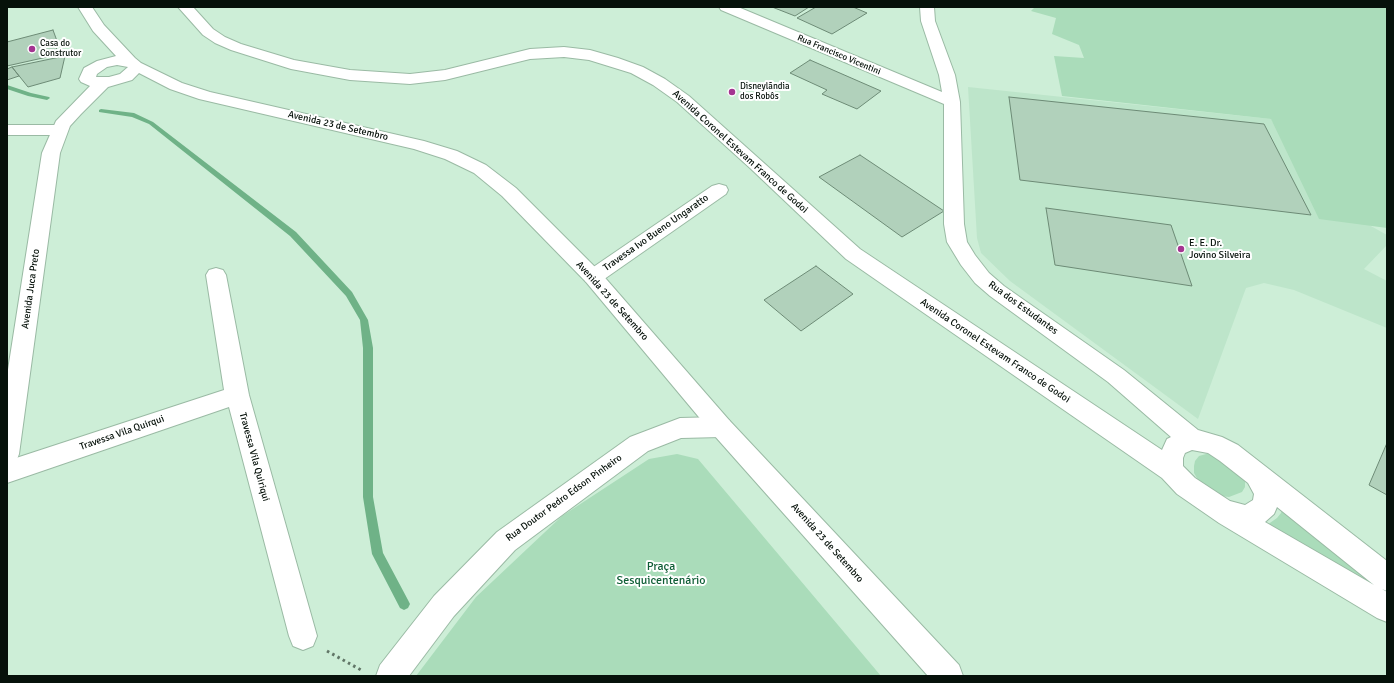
<!DOCTYPE html>
<html>
<head>
<meta charset="utf-8">
<style>
	body { margin:0 }
	#map { position:relative; width:1394px; height:683px; overflow:hidden; background:#cdeed7; font-family:Signika,sans-serif }
	canvas { display:block }
	.frame { position:absolute; inset:0; border:8px solid #06110a; pointer-events:none }
</style>
</head>
<body>
<div id="map">
<canvas width="1394" height="683"></canvas>
<div class="frame"></div>
</div>
<script>
const c = document.querySelector('canvas').getContext('2d');
c.lineJoin = 'round';
function paint(path, color) { c.fillStyle = color; c.fill(path, 'evenodd'); }
const toPath = rows => new Path2D(rows.map(r => 'M' + r).join(''));
function trace(path, color, width, dash) { c.strokeStyle = color; c.lineWidth = width; c.lineCap = dash ? 'butt' : 'round'; c.setLineDash(dash || []); c.stroke(path); }
function write(font, color, halo, rows, align = 'center') {
  c.font = font + ' Signika,sans-serif'; c.lineWidth = 4; c.setLineDash([]); c.textBaseline = 'middle'; c.strokeStyle = halo; c.fillStyle = color; for (const [text, x, y, turn = 0] of rows) {
    c.save(); c.translate(x, y); c.rotate((+turn || 0) * Math.PI / 180); c.textAlign = isNaN(turn) ? turn : align; if (halo) c.strokeText(text, 0, 0); c.fillText(text, 0, 0); c.restore();
  }
}
const built = toPath([
	[968,87,1271,119,1335,206,1387,235,1387,245,1364,269,1387,281,1387,328,1294,290,1264,283,1246,288,1198,419,1010,281,981,253,977,238]
]);
const green = toPath([
	[1035,7,1387,7,1387,228,1319,219,1271,119,1062,96,1054,56,1084,58,1079,45,1052,34,1056,18,1031,11],
	[677,454,698,459,881,676,416,676,476,597,562,516,649,459],
	[1206,454,1213,454,1245,480,1245,487,1242,492,1229,497,1221,496,1198,480,1194,473,1194,466,1195,461,1199,456],
	[1284,503,1377,582,1373,585,1267,525,1277,518,1281,513]
]);
const stream = toPath([
	[7,85,31,93,49,97,50,98,47,100,28,96,7,89,7,85],
	[101,109,134,113,153,122,296,232,352,292,368,320,373,348,373,497,383,553,408,600,410,604,408,608,404,610,400,608,372,554,363,497,363,348,360,320,346,296,290,236,149,124,132,117,99,112,99,110,101,109]
]);
const building = toPath([
	[772,7,809,7,795,16,772,7],
	[816,7,853,7,867,13,832,34,797,18,816,7],
	[53,30,57,41,56,55,7,66,7,42,53,30],
	[65,56,60,78,28,87,12,67,65,56],
	[810,60,881,91,857,109,822,94,827,90,790,73,810,60],
	[12,67,19,76,7,80,7,69,12,67],
	[1009,97,1264,124,1311,215,1020,180,1009,97],
	[860,155,944,211,902,237,819,177,860,155],
	[1046,208,1171,225,1192,286,1055,265,1046,208],
	[816,266,853,294,801,331,764,300,816,266],
	[1387,443,1387,495,1369,485,1387,443]
]);
const path = toPath([
	[327,651,361,670]
]);
const minor = toPath([
	[178,7,193,7,213,29,225,37,241,44,294,60,350,70,410,74,445,70,530,49,564,47,590,50,618,58,643,67,665,79,689,96,860,249,1162,450,1167,439,1171,437,1108,382,990,296,975,283,961,265,947,242,944,224,944,104,721,10,719,7,738,7,942,92,939,75,921,21,920,7,934,7,935,21,955,75,960,102,964,224,967,242,975,255,989,273,1004,286,1124,370,1198,430,1222,437,1238,445,1387,561,1387,591,1382,589,1387,592,1387,622,1377,618,1219,523,1177,494,1162,478,846,259,750,168,677,102,653,85,631,73,589,60,564,57,530,59,445,80,410,84,350,80,291,69,231,50,215,43,203,35,178,7],
	[1192,450,1208,453,1220,461,1248,483,1254,494,1253,500,1245,505,1230,501,1195,478,1183,466,1183,458,1185,453,1192,450],
	[1277,507,1374,585,1265,522,1274,514,1277,507],
	[7,125,59,125,65,126,68,130,65,134,59,135,7,135,7,125],
	[719,184,726,186,728,190,726,194,600,282,593,284,586,282,583,277,586,272,712,186,719,184],
	[216,268,223,270,226,275,249,395,317,636,313,646,303,650,293,646,289,636,229,407,7,483,7,461,224,390,206,275,209,270,216,268],
	[721,417,729,420,733,427,729,434,721,437,681,438,648,451,515,550,454,616,409,676,376,676,380,665,434,596,497,532,630,437,680,418,721,417]
]);
const tertiary = toPath([
	[78,7,92,7,104,25,135,58,141,63,182,83,210,92,424,141,457,151,486,165,516,188,600,272,729,420,959,665,963,676,928,676,713,434,586,282,502,196,474,173,445,159,414,149,199,99,170,89,139,73,132,80,108,87,81,114,70,126,60,153,19,454,16,462,7,465,7,376,42,153,56,121,90,86,81,82,79,79,84,68,97,61,116,56,93,31,78,7],
	[117,65,128,67,120,74,109,77,96,77,97,74,107,67,117,65]
]);
const markers = [
	[32,49,4,"#a43491"],
	[732,92,4,"#a43491"],
	[1181,249,4,"#a43491"]
];
const farPoinames = [
	["Casa do",40,44],
	["Construtor",40,54],
	["Disneylãndia",740,87],
	["dos Robôs",740,97]
];
const farStreetnames = [
	["Rua Francisco Vicentini",839,55,23]
];
const streetNames = [
	["Avenida 23 de Setembro",338,126,13],
	["Avenida Coronel Estevam Franco de Godoi",740,152,42],
	["Travessa Ivo Bueno Ungaratto",656,233,-35],
	["Avenida Juca Preto",31,289,-82],
	["Avenida 23 de Setembro",612,301,48],
	["Rua dos Estudantes",1023,308,36],
	["Avenida Coronel Estevam Franco de Godoi",995,351,34],
	["Travessa Vila Quirqui",122,433,-19],
	["Travessa Vila Quiriqui",254,457,75],
	["Rua Doutor Pedro Edson Pinheiro",564,498,-36],
	["Avenida 23 de Setembro",827,543,48]
];
const poiNames = [
	["E. E. Dr.",1189,243],
	["Jovino Silveira",1189,255]
];
const nearParknames = [
	["Praça",661,567],
	["Sesquicentenário",661,581]
];
paint(built, '#bde5ca');
paint(green, '#aadcba');
paint(stream, '#6fb287');
paint(building, '#b1d1bb');
trace(building, '#6d8b76', 1);
trace(minor, '#9abaa4', 2);
trace(tertiary, '#9abaa4', 2);
trace(path, '#617667', 3, [2.5, 3.5]);
paint(minor, '#fff');
paint(tertiary, '#fff');
for (const [x, y, r, color] of markers) { const dot = new Path2D(); dot.arc(x, y, r, 0, 2 * Math.PI); c.fillStyle = color; c.fill(dot); trace(dot, '#fff', 1.5); }
write('9px', '#06110a', '#fff', farPoinames, 'left');
write('9px', '#06110a', '#fff', farStreetnames);
write('10px', '#06110a', '#fff', streetNames);
write('10px', '#06110a', '#fff', poiNames, 'left');
write('12px', '#0f5e36', '#fff', nearParknames);
</script>
</body>
</html>
